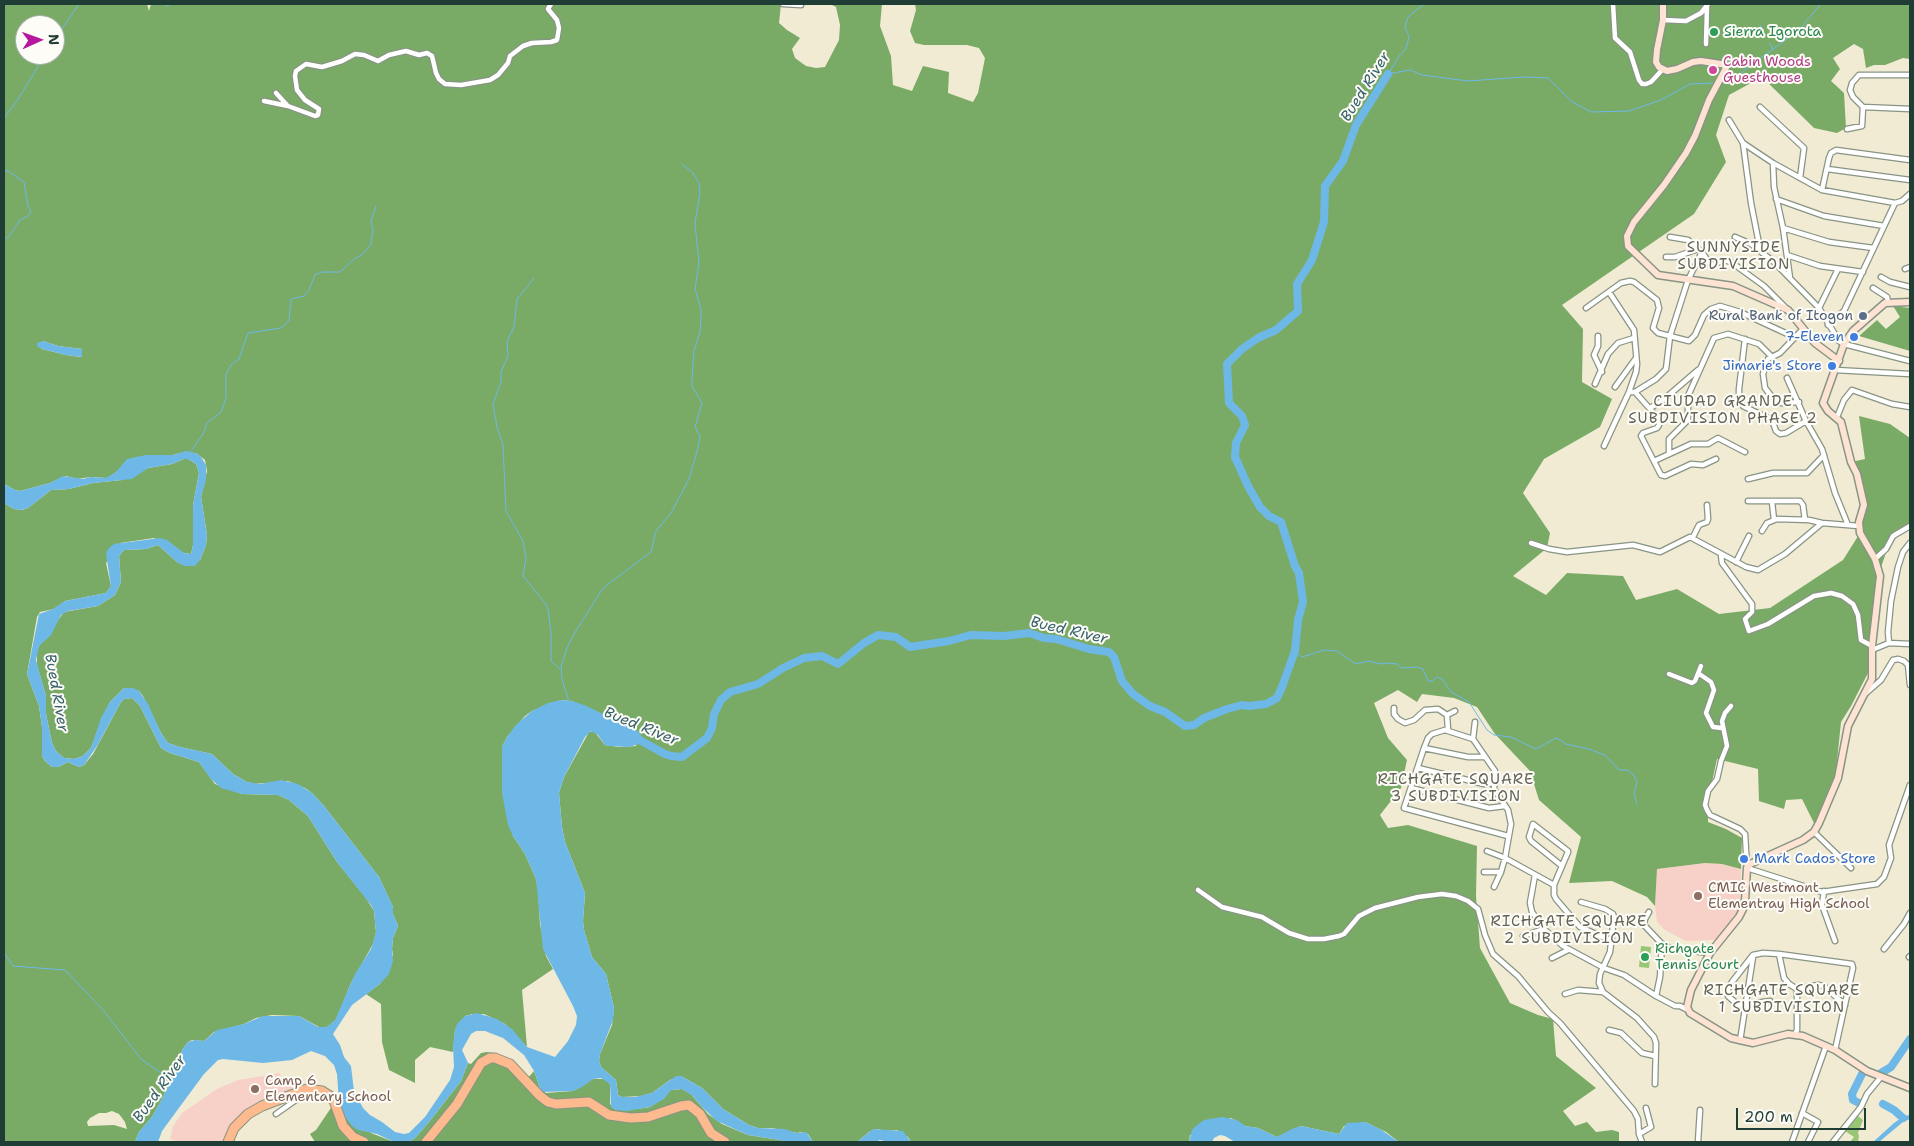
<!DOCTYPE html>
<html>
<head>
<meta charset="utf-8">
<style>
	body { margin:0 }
	#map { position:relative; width:1914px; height:1146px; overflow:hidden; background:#f1ebd4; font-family:"Shantell Sans",sans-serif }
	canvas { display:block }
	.frame { position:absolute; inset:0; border:5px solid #1f3d34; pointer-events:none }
	.north { position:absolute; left:15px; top:15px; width:50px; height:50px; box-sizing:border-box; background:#fdfcf7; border:1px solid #a4b0a9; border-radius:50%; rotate:88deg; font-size:14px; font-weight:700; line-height:20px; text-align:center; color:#1f3d34 }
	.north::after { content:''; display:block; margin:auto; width:18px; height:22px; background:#b5179e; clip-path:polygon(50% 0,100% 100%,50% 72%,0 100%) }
	.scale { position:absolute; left:1736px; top:1108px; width:130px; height:22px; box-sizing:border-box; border:2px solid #1f3d34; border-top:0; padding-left:6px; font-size:15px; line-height:18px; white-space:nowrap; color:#1f3d34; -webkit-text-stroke:4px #fdfcf7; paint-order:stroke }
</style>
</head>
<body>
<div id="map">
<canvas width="1914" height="1146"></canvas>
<div class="frame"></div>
<div class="north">N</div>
<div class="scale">200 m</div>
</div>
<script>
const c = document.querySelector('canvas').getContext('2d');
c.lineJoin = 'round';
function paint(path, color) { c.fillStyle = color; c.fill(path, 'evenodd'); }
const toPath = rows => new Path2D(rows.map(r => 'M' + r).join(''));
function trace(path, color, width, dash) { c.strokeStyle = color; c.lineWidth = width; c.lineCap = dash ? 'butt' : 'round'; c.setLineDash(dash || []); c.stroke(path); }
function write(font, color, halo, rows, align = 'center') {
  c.font = font + ' "Shantell Sans",sans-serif'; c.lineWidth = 4; c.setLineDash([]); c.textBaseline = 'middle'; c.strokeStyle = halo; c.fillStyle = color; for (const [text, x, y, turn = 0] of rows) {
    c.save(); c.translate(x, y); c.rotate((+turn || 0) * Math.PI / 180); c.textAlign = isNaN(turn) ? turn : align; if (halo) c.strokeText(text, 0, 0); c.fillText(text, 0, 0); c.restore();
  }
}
const built = toPath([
	[1705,863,1722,864,1741,869,1740,911,1723,935,1714,940,1686,941,1665,930,1657,922,1655,906,1657,869],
	[280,1073,282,1086,292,1085,292,1088,290,1092,288,1091,288,1092,266,1101,225,1142,179,1142,170,1139,173,1126,182,1113,217,1089,238,1080]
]);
const green = toPath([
	[1641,946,1651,947,1649,968,1639,967],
	[1858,1116,1863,1120,1858,1133,1859,1136,1858,1142,1850,1142,1854,1137,1845,1131]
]);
const forest = toPath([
	[4,4,147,4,149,11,151,4,781,4,779,23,787,30,800,38,792,49,795,58,806,66,816,68,825,67,839,40,840,25,836,7,830,4,882,4,880,26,891,56,893,85,912,91,923,66,949,72,948,93,973,102,978,93,985,58,979,48,967,45,924,45,915,43,910,31,916,10,915,4,1910,4,1910,59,1903,58,1885,65,1874,65,1866,68,1863,49,1854,44,1833,58,1840,69,1831,81,1844,93,1846,128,1837,133,1814,128,1762,77,1729,95,1716,135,1726,162,1694,214,1562,305,1583,329,1582,382,1612,399,1600,427,1544,459,1523,493,1550,533,1547,548,1513,576,1546,595,1567,573,1623,576,1636,600,1677,589,1719,614,1770,608,1843,560,1860,533,1864,510,1851,462,1865,459,1859,416,1890,424,1910,438,1910,526,1891,538,1878,576,1870,632,1868,673,1851,706,1841,722,1836,771,1831,789,1816,827,1802,799,1786,800,1784,809,1759,801,1758,769,1717,759,1708,800,1708,822,1726,829,1742,838,1741,869,1722,864,1705,863,1657,869,1655,906,1647,897,1612,881,1569,883,1581,837,1539,800,1530,771,1495,734,1477,707,1454,698,1422,694,1417,702,1398,690,1374,703,1388,738,1407,760,1401,788,1380,815,1388,828,1408,825,1477,846,1476,896,1480,948,1510,1003,1538,1015,1553,1019,1556,1056,1596,1088,1563,1111,1575,1126,1587,1122,1596,1132,1612,1130,1619,1132,1619,1142,1399,1142,1386,1132,1365,1122,1344,1126,1339,1134,1301,1126,1277,1137,1258,1128,1245,1126,1231,1118,1190,1135,1189,1142,911,1142,908,1137,897,1130,887,1131,877,1129,869,1132,857,1142,813,1142,808,1134,801,1132,797,1133,772,1128,758,1128,749,1125,723,1109,702,1088,681,1076,670,1080,652,1093,641,1096,622,1097,618,1095,616,1080,601,1067,599,1061,600,1054,612,1025,614,1008,606,974,592,957,584,930,583,921,585,893,565,842,562,827,559,793,564,777,589,732,594,731,605,745,619,747,636,746,638,732,572,701,561,700,532,711,525,716,507,737,502,747,502,774,513,836,525,854,536,879,538,889,540,924,546,956,553,969,522,990,527,1047,505,1024,484,1014,472,1014,465,1016,455,1030,453,1052,430,1047,415,1060,415,1083,389,1070,382,1042,381,1004,366,994,380,984,393,955,392,949,393,938,398,926,393,914,393,907,379,877,324,806,312,793,305,788,288,781,254,784,247,782,233,774,212,754,180,747,168,743,161,733,143,696,139,691,130,688,124,688,110,702,102,718,91,748,83,756,74,759,64,758,56,751,52,743,46,714,46,696,37,665,37,651,39,646,64,612,98,606,115,595,121,582,119,556,124,550,146,549,158,545,178,563,200,560,206,545,207,535,201,497,207,471,205,460,201,457,196,453,180,453,169,456,137,457,109,477,106,478,91,477,77,479,66,476,50,483,20,491,15,490,4,484],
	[25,25,55,25,55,55,25,55],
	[43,341,58,346,82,349,81,357,66,355,42,349,38,346],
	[1893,306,1910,308,1910,351,1859,336,1877,320,1886,329,1900,317],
	[184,459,188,459,196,464,199,473,193,505,193,545,191,554,184,553,154,538,120,543,106,563,111,586,106,593,65,601,54,609,40,612,37,617,27,674,39,706,42,727,42,756,45,761,52,767,58,767,68,762,79,767,84,765,93,754,121,702,124,699,132,698,140,706,161,748,170,753,199,762,215,784,242,794,278,795,289,800,308,816,337,862,366,898,374,911,376,932,373,944,351,983,336,1020,327,1027,319,1027,299,1016,272,1015,256,1018,244,1024,214,1032,204,1041,192,1040,188,1042,182,1050,177,1069,161,1101,152,1117,139,1132,135,1142,4,1142,4,503,14,509,22,510,28,508,51,490,69,489,93,483,122,480,148,468,172,464],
	[112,1111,119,1114,125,1122,127,1129,114,1125,88,1126,87,1122,90,1118,99,1113,106,1113],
	[486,1052,495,1053,513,1061,528,1078,534,1071,540,1088,546,1093,573,1091,593,1079,605,1079,610,1084,610,1104,616,1110,645,1108,650,1107,671,1090,682,1089,691,1094,708,1114,722,1124,748,1135,780,1140,784,1142,409,1142,415,1138,429,1122,461,1081,468,1063,471,1064,481,1053],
	[339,1096,339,1102,371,1133,394,1142,315,1142,310,1134,316,1130]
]);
const water = toPath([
	[43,341,58,346,82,349,82,357,66,355,42,349,37,346,37,343],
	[186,451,196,453,201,457,206,465,206,480,201,497,207,535,206,545,200,560,195,566,185,566,178,563,158,545,146,549,124,550,119,556,121,582,115,595,98,606,68,611,61,615,51,635,39,646,36,660,46,696,46,714,52,743,56,751,64,758,74,759,83,756,91,748,101,718,110,702,124,688,133,688,139,691,148,704,161,733,168,743,180,747,212,754,233,774,247,782,260,784,281,780,298,784,312,793,324,806,379,877,390,900,393,907,393,914,398,926,393,938,392,949,393,961,389,974,380,984,352,1005,333,1034,340,1045,344,1057,351,1066,354,1091,363,1108,370,1115,382,1122,395,1132,404,1134,409,1133,425,1117,450,1080,454,1067,453,1046,455,1030,457,1024,465,1016,477,1013,497,1019,512,1029,527,1047,555,1057,568,1041,576,1025,577,1016,573,1006,543,949,536,879,525,854,513,836,508,825,502,793,502,747,507,737,516,725,532,711,548,703,561,700,572,701,584,705,620,722,639,732,645,742,629,747,609,746,605,745,598,735,591,731,585,737,564,777,559,793,562,827,565,842,585,893,583,921,584,930,592,957,606,974,614,1008,613,1020,600,1054,599,1061,601,1067,616,1080,618,1095,622,1097,635,1097,652,1093,676,1076,681,1076,702,1088,723,1109,749,1125,758,1128,785,1129,796,1133,806,1132,813,1142,784,1142,780,1140,748,1135,717,1121,703,1108,693,1096,682,1089,671,1090,664,1099,650,1107,627,1111,616,1110,611,1107,610,1084,601,1078,593,1079,582,1087,573,1091,543,1092,540,1088,534,1071,524,1055,503,1038,485,1031,476,1031,471,1034,462,1050,468,1063,461,1081,429,1122,415,1138,409,1142,394,1142,377,1134,358,1130,352,1126,344,1115,339,1102,337,1074,334,1065,325,1056,311,1051,292,1060,263,1063,223,1059,218,1060,204,1074,187,1097,162,1131,158,1142,135,1142,139,1132,152,1117,161,1101,177,1069,182,1050,188,1042,195,1040,204,1041,217,1030,244,1024,263,1016,299,1016,318,1027,327,1027,335,1020,355,974,371,949,376,932,374,911,371,905,337,862,308,816,289,800,278,795,242,794,221,788,210,778,199,762,170,753,161,748,140,706,132,698,124,699,121,702,97,746,84,765,79,767,68,762,58,767,52,767,45,761,42,756,42,727,39,706,27,674,39,614,53,609,65,601,106,593,111,586,106,554,108,549,114,544,160,538,167,540,184,553,191,554,193,545,193,505,199,473,196,464,188,459,184,459,172,464,148,468,132,479,93,483,69,489,51,490,28,508,21,510,14,509,4,503,4,484,15,490,20,491,50,483,63,476,83,479,91,477,106,478,116,472,127,459,146,455,173,455],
	[1910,1115,1910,1119,1903,1122,1879,1142,1873,1142,1894,1123,1904,1116],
	[1222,1117,1237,1120,1245,1126,1258,1128,1277,1137,1292,1129,1301,1126,1339,1134,1347,1123,1365,1122,1380,1129,1399,1142,1235,1142,1225,1136,1220,1135,1214,1138,1212,1142,1189,1142,1192,1130,1196,1126,1204,1120],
	[873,1129,903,1131,911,1142,889,1142,880,1140,875,1142,857,1142]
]);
const stream = toPath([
	[163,4,168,6,170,4],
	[1760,25,1763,30],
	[55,39,79,4],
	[1770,43,1773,50],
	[1389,73,1399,56,1406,49,1409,37,1405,27,1408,17,1424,4],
	[1388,74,1410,70,1422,75,1468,81,1523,77,1548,78,1571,101,1591,112,1629,111,1661,100,1690,84,1715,83],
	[1721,83,1731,82,1751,65,1798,31,1821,4],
	[4,118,17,101,45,55],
	[4,170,8,171,24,182,28,206,31,212,28,216,20,220,10,235,4,240],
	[534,278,517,299,514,327,507,341,508,356,501,372,501,382,493,404,497,427,503,445,506,511,523,541,526,558,523,576,545,603,548,609,551,633,551,661,560,669],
	[191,451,203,434,207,423,221,412,226,398,226,374,232,364,239,359,248,333,281,328,289,321,291,299,304,296,309,290,315,275,322,272,340,272,353,260,363,254,371,244,373,230,371,221,376,206],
	[1295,651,1302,657,1324,650,1337,651,1356,664,1369,661,1381,664,1388,663,1397,664,1402,668,1418,667,1423,669,1428,681,1432,681,1437,677,1442,679,1451,692,1469,702,1487,730,1494,735,1511,737,1536,749,1556,738,1562,741,1565,744,1589,749,1605,755,1619,770,1627,770,1633,774,1637,782,1634,794,1637,804],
	[569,702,562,679,561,667,567,648,574,634,603,588,651,552,656,531,671,513,689,479,698,448,700,436,695,427,702,403,692,386,692,379,694,351,700,332,701,319,701,309,695,289,699,263,695,223,700,193,699,183,693,173,682,164],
	[4,953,13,966,65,970,104,1011,141,1059,172,1081]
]);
const river = toPath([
	[636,738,665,754,671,756,682,757,707,738,712,728,714,714,721,700,730,692,758,684,783,668,804,658,822,656,838,664,864,643,878,635,896,637,910,647,949,641,971,635,1004,636,1029,633,1044,638,1056,639,1089,649,1109,652,1114,657,1122,681,1133,694,1150,706,1165,712,1185,726,1194,725,1204,718,1227,709,1242,705,1249,706,1266,704,1277,698,1282,687,1295,651,1298,620,1303,602,1299,573,1295,566,1281,522,1269,516,1260,507,1248,486,1235,457,1236,443,1245,425,1242,416,1229,403,1227,364,1242,349,1258,338,1276,330,1298,311,1297,284,1312,260,1324,222,1325,186,1343,161,1356,125,1388,74],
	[1881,1073,1891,1067,1910,1039],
	[1859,1103,1853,1100,1852,1094,1863,1072],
	[1883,1104,1894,1110,1903,1118]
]);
const street = toPath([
	[783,4,801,5],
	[1613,4,1615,38,1630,52,1639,80,1642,84,1646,84,1651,82,1662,70],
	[1663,20,1686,21,1701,13,1708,4],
	[1706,44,1707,7],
	[1910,75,1859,75,1852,83,1850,90,1853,97,1863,107,1910,109],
	[276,93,287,105],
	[264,101,288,106,315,116,318,115,319,109,305,100,297,90,295,76,296,71,306,64,322,67,342,61,355,54,364,55,378,61,389,55,406,51,419,55,427,53,432,56,436,73,439,79,445,84,461,85,490,80,498,75,508,63,510,56,523,46,532,43,551,42,557,40,559,28,557,20,548,9,551,4],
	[1760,107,1804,148,1800,178],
	[1729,120,1743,143,1751,203,1760,249],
	[1847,129,1862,126,1863,107],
	[1743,143,1773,163,1822,190,1895,203],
	[1773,163,1774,187,1783,228,1790,278],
	[1827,169,1910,180],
	[1822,190,1829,158,1831,153,1836,150,1910,160],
	[1776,199,1824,216,1884,226],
	[1783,228,1829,242,1873,248],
	[1670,237,1688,240,1702,252,1711,266,1724,260,1731,262,1764,286,1787,309],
	[1735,237,1751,244,1774,262,1819,308,1839,341,1844,344,1910,361],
	[1787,255,1820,266,1863,272],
	[1666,257,1675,257,1698,249],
	[1905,269,1910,267],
	[1881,277,1890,282,1910,287],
	[1873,288,1887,297,1888,302],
	[1586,308,1621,283,1630,281,1634,282,1657,300,1659,308,1653,328,1658,333,1689,341,1695,335,1704,315,1711,309,1720,306,1740,312,1794,337],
	[1819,308,1838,269],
	[1828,325,1844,311,1895,203,1902,201,1910,194],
	[1598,336,1598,346,1594,355,1602,372],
	[1745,339,1739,389,1739,398,1743,406,1772,420,1776,431,1780,434,1786,433,1806,421],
	[1835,370,1910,374],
	[1787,378,1806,421,1822,449,1835,493,1848,525],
	[1595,384,1608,354,1618,343,1634,338],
	[1615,387,1636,358],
	[1629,392,1635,392,1659,419,1659,425,1657,428,1643,433,1641,436,1661,475,1665,476,1691,464,1703,465,1716,459],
	[1635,392,1656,379,1666,369,1670,336,1688,280,1702,252],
	[1799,402,1781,403,1772,397,1765,388,1763,374,1768,359,1780,353,1803,329],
	[1650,408,1662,401,1698,370],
	[1837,417,1844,400,1852,390,1892,404,1910,407],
	[1604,446,1629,392,1636,372,1637,364,1634,330,1609,292],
	[1669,454,1669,439,1688,420,1688,396,1714,338,1728,334,1759,344,1772,357],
	[1654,461,1691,444,1708,444,1718,438,1745,452],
	[1748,479,1773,473,1807,473,1824,455],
	[1748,501,1800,501,1803,505,1805,520],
	[1772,502,1774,520],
	[1762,531,1767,523,1777,519,1809,520,1822,523],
	[1693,537,1699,525,1707,522,1708,519,1707,505],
	[1531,543,1549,549,1567,552,1633,545,1660,552,1690,537,1746,567,1758,570,1785,554,1822,523,1859,526],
	[1721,555,1722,563,1752,604,1752,612,1745,619,1749,631,1768,624,1814,596,1831,593,1842,596,1853,604,1858,615,1861,640,1872,646],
	[1875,559,1886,549,1893,536,1910,526],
	[1736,562,1749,536],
	[1889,643,1888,632,1891,601,1898,567,1903,552,1910,543],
	[1872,650,1889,643,1910,644],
	[1698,673,1711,682,1714,690,1706,713,1713,727,1722,728],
	[1669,674,1692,683,1695,681,1701,666],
	[1866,693,1881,680,1893,660,1898,659,1904,661,1908,665,1910,685],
	[1731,706,1725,713,1722,721,1727,746,1721,761,1717,779,1708,791,1705,805,1707,810,1710,815,1740,829,1745,834,1747,868,1822,892,1877,884,1884,877,1891,858,1889,845,1910,785],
	[1394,708,1394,714,1398,719,1405,723,1414,720,1425,710,1438,709,1447,715,1448,730],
	[1447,715,1455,711],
	[1473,739,1475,722],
	[1424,748,1468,757,1485,757],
	[1418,768,1484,784,1495,783],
	[1411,788,1489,808,1505,806],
	[1814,832,1851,868],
	[1487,851,1505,858,1554,885],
	[1562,866,1531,841,1529,837,1533,824,1568,851,1568,852,1562,866,1554,885,1554,895,1556,899,1580,927,1612,941],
	[1484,872,1501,872],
	[1535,875,1530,903,1532,912,1544,929,1563,946,1604,968,1624,975,1656,996,1675,1006,1680,1006,1688,1010],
	[1494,887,1501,872,1505,858,1511,824,1508,810,1494,789,1495,771,1473,739,1445,730,1432,734,1428,738,1424,748,1404,808,1508,836],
	[1198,890,1222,907,1262,917,1289,933,1308,939,1324,939,1339,936,1344,934,1359,916,1375,908,1418,897,1442,894,1456,896,1468,901,1478,909,1485,935,1493,954,1518,976,1548,1012,1560,1023,1634,1111,1638,1119,1639,1134,1642,1142],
	[1824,891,1822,905,1835,941],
	[1581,902,1605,909,1613,914,1614,917,1610,952,1600,974,1599,983,1603,992,1637,1018,1654,1037,1656,1043,1655,1084],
	[1649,912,1645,919,1644,925,1662,944,1672,949,1710,953],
	[1523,936,1544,929],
	[1884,949,1904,924,1910,913],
	[1779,954,1784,978,1789,984,1797,989,1818,985,1824,986,1845,1005],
	[1909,957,1910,956],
	[1552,958,1568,950],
	[1565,994,1578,990,1603,992],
	[1656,996,1660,977,1662,944],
	[1770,1001,1742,1005,1736,1003,1728,996,1728,989,1732,982,1753,955,1763,953,1779,954,1852,964,1853,968,1835,1050],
	[1609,1030,1621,1033,1642,1053,1655,1056],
	[1795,1034,1797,1030,1797,989],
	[1740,1041,1753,957],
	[1802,1113,1818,1122,1808,1142],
	[276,1114,303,1095],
	[1639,1134,1651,1127,1646,1108],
	[1698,1142,1700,1110],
	[1792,1142,1826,1046],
	[1833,1142,1861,1107,1867,1094,1881,1077]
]);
const secondary = toPath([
	[1663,4,1663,20,1657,50,1656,62,1659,67,1667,71,1677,69,1693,62,1701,61,1721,64,1724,65,1726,68,1709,100,1695,136,1686,153,1664,185,1634,222,1627,236,1628,246,1658,275,1733,286,1788,310,1815,343,1839,361],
	[1910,302,1885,303,1853,331,1844,344,1823,403,1828,411,1841,422,1851,462,1857,474,1864,505,1859,522,1860,533,1875,559,1880,576,1872,646,1872,679,1848,726,1838,778,1819,823,1814,832,1803,840,1750,864,1747,868,1745,901,1743,909,1739,917,1710,953,1691,990,1687,1007,1690,1013,1731,1038,1753,1043,1788,1034,1803,1036,1835,1050,1867,1071,1910,1088]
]);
const highway = toPath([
	[228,1142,234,1128,248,1114,262,1106,307,1089,322,1091,330,1096,334,1101,343,1126,353,1137,364,1142],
	[426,1142,457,1104,481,1063,490,1058,495,1058,510,1064,540,1096,548,1102,556,1104,589,1102,609,1115,631,1118,648,1117,681,1106,689,1105,700,1114,711,1133,725,1142]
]);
const markers = [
	[1714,32,5,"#2e9e5b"],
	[1713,70,5,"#d1479c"],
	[1863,316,5,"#5c6f8a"],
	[1854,337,5,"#3f7fe0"],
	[1832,366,5,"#3f7fe0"],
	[1744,859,5,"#3f7fe0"],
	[1698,896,5,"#8d6e63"],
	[1645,957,5,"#2e9e5b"],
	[255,1089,5,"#8d6e63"]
];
const leisureNames = [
	["Sierra Igorota",1724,32],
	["Richgate",1655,949],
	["Tennis Court",1655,965]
];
const hotelNames = [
	["Cabin Woods",1723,62],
	["Guesthouse",1723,78]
];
const serviceNames = [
	["Rural Bank of Itogon",1853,316]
];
const shopNames = [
	["7-Eleven",1844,337],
	["Jimarie's Store",1822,366],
	["Mark Cados Store",1754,859,"left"]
];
const educationNames = [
	["CMIC Westmont",1708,888],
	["Elementray High School",1708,904],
	["Camp 6",265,1081],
	["Elementary School",265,1097]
];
const waterNames = [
	["Bued River",1366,87,-58],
	["Bued River",1069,631,13],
	["Bued River",56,693,80],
	["Bued River",641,727,22],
	["Bued River",160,1089,-54]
];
const neighbourhoodNames = [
	["SUNNYSIDE",1734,248],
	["SUBDIVISION",1734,265],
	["CIUDAD GRANDE",1723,402],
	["SUBDIVISION PHASE 2",1723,419],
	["RICHGATE SQUARE",1456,780],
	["3 SUBDIVISION",1456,797],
	["RICHGATE SQUARE",1569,922],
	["2 SUBDIVISION",1569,939],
	["RICHGATE SQUARE",1782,991],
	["1 SUBDIVISION",1782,1008]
];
paint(built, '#f7d1c8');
paint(green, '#98c675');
paint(forest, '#7aab66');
paint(water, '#6eb8e7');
trace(stream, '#6eb8e7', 1);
trace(river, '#6eb8e7', 8);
trace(street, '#889484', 7);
trace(secondary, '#889484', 9);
trace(highway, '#889484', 11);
trace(street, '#fff', 4.5);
trace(secondary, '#fee3d2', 6);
trace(highway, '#fcba8e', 9);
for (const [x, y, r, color] of markers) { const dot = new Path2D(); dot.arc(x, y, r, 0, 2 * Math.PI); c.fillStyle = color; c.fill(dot); trace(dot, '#fdfcf7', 2); }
write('14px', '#27864d', '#fdfcf7', leisureNames, 'left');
write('14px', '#b23c85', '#fdfcf7', hotelNames, 'left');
write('14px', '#4e5e75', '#fdfcf7', serviceNames, 'right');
write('14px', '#366cbe', '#fdfcf7', shopNames, 'right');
write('14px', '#785e54', '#fdfcf7', educationNames, 'left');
write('italic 15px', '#37626a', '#fdfcf7', waterNames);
c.letterSpacing = '1px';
write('15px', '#636356', '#fdfcf7', neighbourhoodNames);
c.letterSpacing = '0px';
</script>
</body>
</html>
